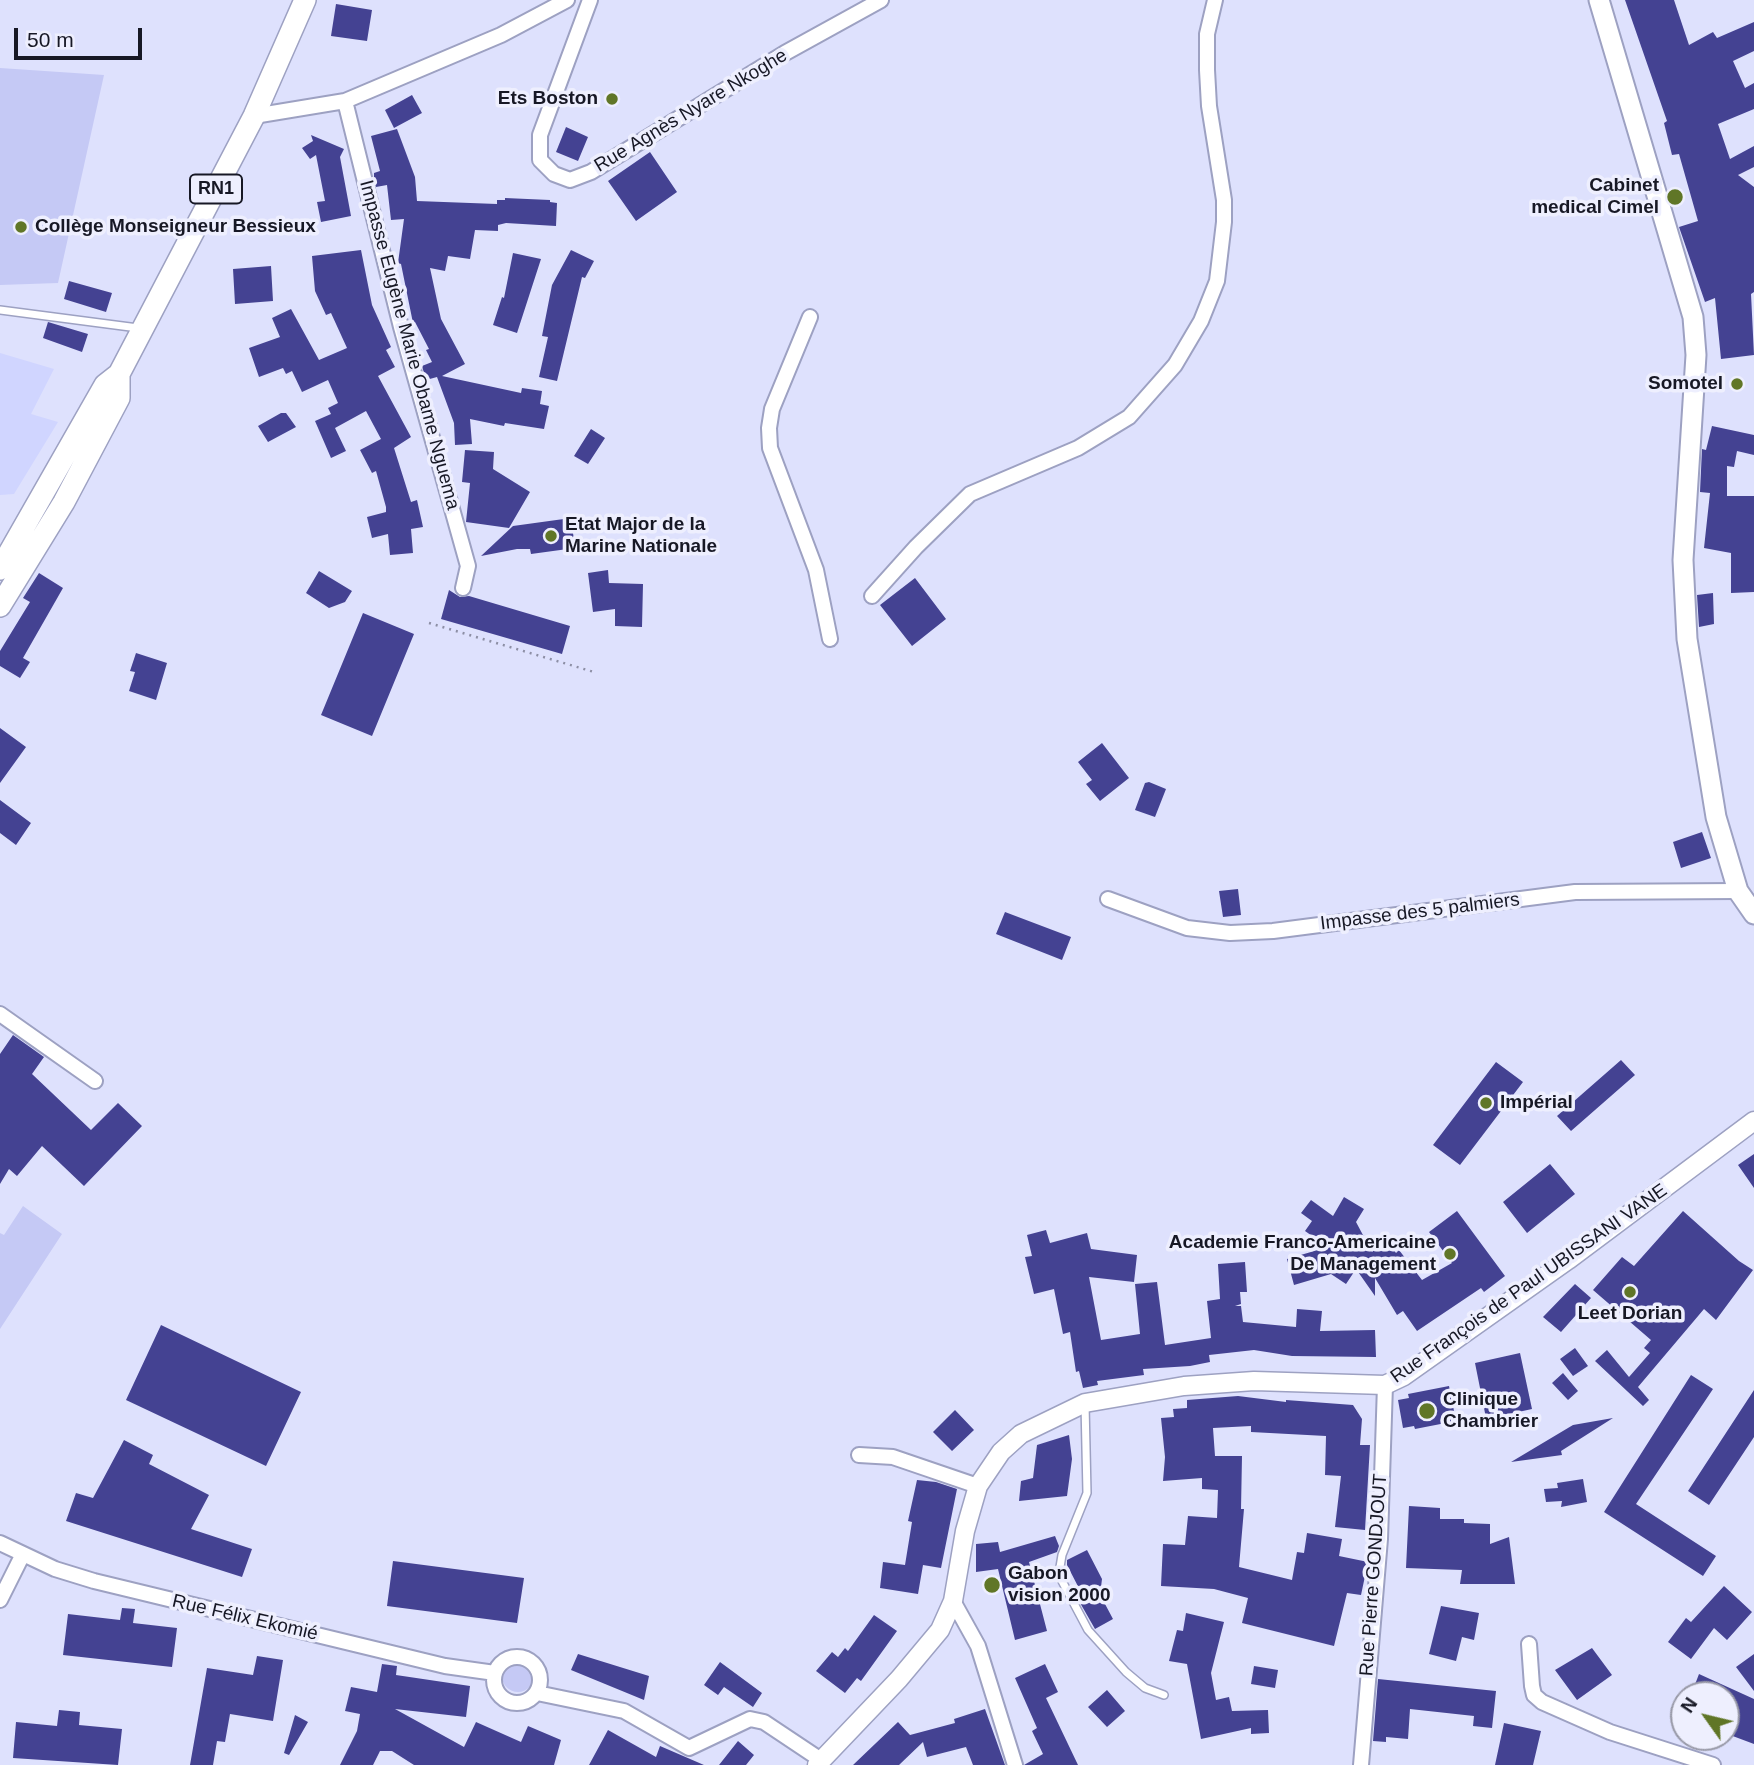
<!DOCTYPE html>
<html>
<head>
<meta charset="utf-8">
<style>
	body { margin:0 }
	#map { position:relative; width:1754px; height:1765px; overflow:hidden; background:#dee1fd; font-family:Helvetica,sans-serif }
	canvas { display:block }
	.north { position:absolute; left:1670px; top:1681px; width:70px; height:70px; box-sizing:border-box; background:#eeeffe; border:2px solid #9899a7; border-radius:50%; rotate:304deg; font-size:19px; font-weight:700; line-height:28px; text-align:center; color:#171825 }
	.north::after { content:''; display:block; margin:auto; width:24px; height:32px; background:#607627; clip-path:polygon(50% 0,100% 100%,50% 72%,0 100%) }
	.scale { position:absolute; left:14px; top:28px; width:128px; height:32px; box-sizing:border-box; border:4px solid #171825; border-top:0; padding-left:9px; font-size:21px; line-height:24px; white-space:nowrap; color:#171825; -webkit-text-stroke:5px #eeeffe; paint-order:stroke }
</style>
</head>
<body>
<div id="map">
<canvas width="1754" height="1765"></canvas>
<div class="north">N</div>
<div class="scale">50 m</div>
</div>
<script>
const c = document.querySelector('canvas').getContext('2d');
c.lineJoin = 'round';
function paint(path, color) { c.fillStyle = color; c.fill(path, 'evenodd'); }
const toPath = rows => new Path2D(rows.map(r => 'M' + r).join(''));
function trace(path, color, width, dash) { c.strokeStyle = color; c.lineWidth = width; c.lineCap = dash ? 'butt' : 'round'; c.setLineDash(dash || []); c.stroke(path); }
function write(font, color, halo, rows, align = 'center') {
  c.font = font + ' Helvetica,sans-serif'; c.lineWidth = 7; c.setLineDash([]); c.textBaseline = 'middle'; c.strokeStyle = halo; c.fillStyle = color; for (const [text, x, y, turn = 0] of rows) {
    c.save(); c.translate(x, y); c.rotate((+turn || 0) * Math.PI / 180); c.textAlign = isNaN(turn) ? turn : align; if (halo) c.strokeText(text, 0, 0); c.fillText(text, 0, 0); c.restore();
  }
}
const built = toPath([
	[0,353,54,369,31,414,58,422,14,494,0,495]
]);
const green = toPath([
	[0,68,104,75,58,283,0,285],
	[23,1206,62,1234,0,1329,0,1233,4,1235],
	'502 1676a16 16 0 1 1 32 0a16 16 0 1 1-32 0Z'
]);
const building = toPath([
	[1625,0,1674,0,1689,45,1713,32,1717,38,1754,22,1754,51,1733,61,1745,88,1754,83,1754,109,1718,124,1730,159,1754,146,1754,167,1738,175,1754,187,1754,292,1751,294,1754,355,1721,359,1715,298,1705,302,1679,227,1698,221,1679,154,1672,155,1664,123,1667,121],
	[336,4,372,10,367,41,331,36],
	[412,95,422,113,394,128,385,110],
	[566,127,588,137,578,161,556,152],
	[397,129,415,177,417,201,497,204,497,200,505,200,505,198,550,200,550,202,557,203,556,226,506,223,498,225,498,231,475,230,470,259,448,256,445,271,430,268,441,319,465,364,442,376,521,393,522,388,542,391,540,404,549,406,544,429,505,423,504,426,470,419,472,444,455,445,454,423,437,377,426,380,422,366,432,362,426,350,429,349,415,322,413,323,401,264,398,263,404,219,391,220,387,185,376,187,374,180,374,173,380,171,371,136],
	[311,135,344,149,340,157,351,216,321,222,317,202,325,201,316,155,310,159,302,148,313,141],
	[650,152,677,192,636,221,608,181],
	[361,250,372,305,391,347,386,350,395,367,378,376,411,437,394,448,411,502,417,500,423,527,411,529,413,553,390,555,388,534,372,538,367,517,386,512,386,507,376,471,372,473,360,450,381,439,366,411,335,428,346,451,331,458,315,421,331,414,328,408,338,403,328,380,302,392,292,371,286,374,283,368,259,377,249,348,280,337,272,318,291,309,319,360,347,348,331,313,326,315,315,291,312,256],
	[571,250,594,261,585,278,582,277,557,381,539,377,548,337,542,336,552,285],
	[513,253,541,259,517,333,493,325,502,297,504,298],
	[271,266,273,301,235,304,233,269],
	[69,281,112,293,106,312,64,299],
	[48,322,88,334,82,352,43,338],
	[281,413,286,413,296,427,268,442,258,426],
	[1712,426,1754,435,1754,455,1737,451,1734,467,1727,466,1727,496,1754,496,1754,592,1731,593,1731,553,1704,548,1710,493,1700,492,1702,449,1706,450],
	[591,429,605,438,588,464,574,456],
	[465,450,494,452,493,469,530,492,509,528,466,522,470,483,462,482],
	[571,518,575,548,531,554,530,549,517,549,481,556,513,526],
	[608,570,609,583,643,584,642,627,615,626,615,609,593,612,588,573],
	[319,571,352,591,345,602,329,608,306,593],
	[39,573,63,588,23,658,30,662,20,678,0,666,0,651,30,602,23,598],
	[915,578,946,619,912,646,880,605],
	[449,590,460,597,469,596,570,626,562,654,441,619],
	[1713,593,1714,624,1699,627,1697,595],
	[363,613,414,634,372,736,321,715],
	[136,653,167,663,156,700,129,691,135,672,130,671],
	[0,728,26,747,0,783],
	[1102,743,1129,778,1100,801,1086,784,1092,780,1078,762],
	[1149,782,1166,789,1155,817,1135,810,1145,783],
	[0,800,31,823,16,845,0,833],
	[1702,832,1711,858,1681,868,1673,842],
	[1238,889,1241,915,1223,917,1219,891],
	[1005,912,1071,937,1062,960,996,934],
	[13,1035,44,1057,32,1074,91,1130,118,1103,142,1126,84,1186,42,1146,17,1176,9,1169,0,1184,0,1054],
	[1621,1060,1635,1075,1571,1131,1557,1116],
	[1496,1062,1523,1082,1460,1165,1433,1145],
	[1754,1154,1754,1188,1738,1165],
	[1550,1164,1575,1194,1527,1233,1503,1202],
	[1344,1197,1364,1209,1356,1222,1372,1252,1385,1239,1396,1253,1399,1250,1422,1280,1452,1263,1429,1232,1457,1211,1505,1276,1484,1292,1481,1288,1417,1331,1403,1311,1397,1315,1375,1278,1375,1296,1356,1269,1346,1284,1331,1274,1294,1285,1287,1259,1328,1247,1305,1231,1312,1221,1301,1213,1311,1200,1333,1216],
	[1683,1211,1739,1261,1753,1270,1716,1320,1704,1309,1638,1387,1649,1400,1643,1406,1595,1361,1607,1350,1629,1377,1650,1353,1644,1348,1651,1340,1593,1290,1622,1257,1634,1266],
	[1046,1230,1050,1243,1087,1233,1091,1249,1137,1255,1134,1282,1089,1277,1101,1340,1140,1334,1135,1284,1157,1282,1165,1345,1211,1338,1207,1301,1220,1299,1218,1264,1245,1262,1247,1292,1240,1292,1241,1304,1235,1306,1241,1306,1243,1322,1296,1327,1297,1309,1322,1311,1320,1331,1375,1330,1376,1357,1292,1356,1254,1350,1209,1355,1210,1362,1190,1366,1143,1369,1144,1375,1097,1381,1098,1385,1083,1388,1079,1371,1076,1372,1070,1332,1063,1334,1054,1289,1034,1294,1025,1257,1032,1256,1027,1235],
	[1575,1284,1591,1298,1561,1332,1543,1317],
	[161,1325,301,1392,266,1466,126,1400],
	[1575,1348,1588,1366,1573,1376,1560,1359],
	[1520,1353,1532,1409,1500,1416,1502,1424,1488,1428,1475,1363],
	[1563,1373,1578,1391,1568,1400,1552,1383],
	[1691,1375,1713,1389,1636,1504,1716,1556,1703,1576,1604,1512],
	[1449,1386,1456,1421,1415,1429,1414,1426,1403,1428,1398,1400,1409,1398,1408,1394],
	[1754,1390,1754,1437,1709,1505,1688,1491],
	[1238,1396,1286,1402,1286,1400,1353,1405,1362,1419,1360,1445,1370,1445,1365,1530,1335,1527,1341,1476,1325,1475,1326,1436,1251,1432,1251,1426,1213,1428,1215,1456,1242,1456,1241,1509,1244,1509,1239,1567,1292,1580,1297,1552,1304,1553,1307,1533,1342,1539,1339,1556,1368,1562,1361,1595,1347,1593,1334,1646,1242,1623,1248,1598,1214,1589,1161,1586,1163,1544,1185,1545,1188,1516,1217,1518,1218,1490,1202,1489,1202,1478,1163,1481,1165,1457,1161,1418,1174,1417,1173,1409,1187,1408,1187,1400],
	[955,1410,974,1430,952,1451,933,1432],
	[1613,1418,1561,1451,1562,1455,1511,1462,1573,1425],
	[1069,1435,1072,1459,1067,1496,1019,1501,1021,1481,1033,1478,1037,1445],
	[124,1440,153,1455,149,1464,209,1495,191,1529,252,1549,242,1577,66,1521,76,1493,93,1498],
	[1583,1479,1587,1502,1561,1507,1562,1501,1546,1502,1544,1489,1558,1488,1557,1483],
	[917,1480,936,1482,957,1489,941,1568,923,1565,918,1594,880,1588,883,1562,905,1565,912,1522,908,1521],
	[1409,1506,1440,1508,1440,1519,1464,1519,1464,1523,1490,1524,1490,1544,1509,1537,1515,1584,1460,1584,1462,1570,1406,1568],
	[1055,1536,1059,1546,1057,1552,1029,1562,1047,1631,1015,1640,998,1569,976,1572,976,1544,998,1542,1000,1552],
	[1087,1550,1102,1579,1101,1587,1097,1589,1113,1619,1095,1629,1079,1601,1084,1598,1067,1565,1067,1560],
	[393,1561,524,1578,517,1623,387,1606],
	[1724,1586,1752,1612,1727,1640,1714,1628,1691,1659,1668,1642,1686,1618,1691,1622],
	[1441,1606,1479,1613,1474,1640,1462,1637,1456,1661,1429,1654],
	[122,1608,135,1609,133,1623,177,1628,172,1667,63,1655,68,1614,120,1620],
	[1186,1613,1224,1622,1211,1673,1216,1700,1229,1697,1232,1711,1268,1710,1269,1733,1251,1734,1251,1728,1201,1739,1187,1664,1169,1661,1177,1630,1183,1631],
	[874,1615,897,1631,861,1681,857,1678,845,1693,816,1671,832,1652,838,1657,845,1648,848,1651],
	[1592,1648,1612,1675,1577,1700,1555,1670],
	[578,1654,649,1676,644,1700,571,1670],
	[1754,1654,1754,1691,1736,1667],
	[257,1656,283,1660,273,1721,230,1714,225,1742,217,1741,213,1765,190,1765,207,1668,253,1675],
	[720,1662,762,1693,753,1707,724,1687,718,1695,704,1685],
	[382,1664,397,1666,396,1675,470,1686,466,1717,395,1709,464,1747,476,1722,521,1742,528,1726,561,1740,554,1765,414,1765,392,1751,380,1751,373,1765,340,1765,357,1731,360,1714,345,1711,351,1687,377,1692],
	[1045,1664,1058,1692,1046,1698,1078,1765,1024,1765,1043,1754,1032,1731,1037,1728,1015,1678],
	[1254,1666,1278,1670,1275,1688,1251,1684],
	[1699,1674,1754,1699,1754,1744,1730,1735,1737,1716,1726,1711,1726,1695,1691,1695],
	[1378,1679,1496,1691,1492,1728,1473,1726,1474,1716,1410,1709,1408,1739,1386,1737,1386,1742,1373,1741],
	[1107,1690,1125,1711,1107,1727,1088,1707],
	[985,1709,1005,1765,973,1765,966,1747,927,1757,923,1742,899,1765,853,1765,898,1722,910,1735,955,1723,954,1719],
	[59,1710,80,1712,79,1725,122,1729,118,1765,13,1758,16,1722,57,1726],
	[295,1715,308,1722,289,1755,284,1753],
	[1504,1723,1541,1731,1533,1765,1495,1765],
	[608,1730,656,1757,660,1746,704,1765,589,1765],
	[738,1741,754,1755,746,1765,719,1765]
]);
const path = toPath([
	[429,623,594,672]
]);
const service = toPath([
	[0,310,138,328],
	[1085,1404,1087,1493,1062,1555,1060,1567,1062,1581,1088,1630,1126,1672,1145,1688,1164,1695]
]);
const minor = toPath([
	[590,0,540,135,540,160,554,174,570,180,591,172,785,53,881,0],
	[345,101,401,327,468,566,463,588],
	[254,116,345,101,501,35,567,0],
	[810,317,772,409,769,428,770,448,816,570,830,639],
	[872,596,916,547,970,494,1078,448,1129,417,1175,365,1201,321,1217,281,1224,222,1224,200,1209,106,1207,70,1207,34,1215,0],
	[1108,899,1187,928,1230,933,1273,931,1575,892,1738,891],
	[0,1014,95,1081],
	[859,1455,893,1457,978,1486],
	[0,1543,55,1569,94,1581,445,1666,495,1673],
	[0,1600,23,1554],
	[953,1601,978,1646,1015,1765],
	[1529,1644,1532,1686,1534,1695,1542,1702,1610,1732,1713,1765],
	'494 1680a23 23 0 1 1 46 0a23 23 0 1 1-46 0Z',
	[537,1693,624,1711,689,1748,750,1719,764,1722,821,1760],
	[1361,1765,1380,1539,1385,1385]
]);
const tertiary = toPath([
	[817,1765,899,1679,940,1630,953,1601,965,1531,978,1486,1001,1452,1021,1434,1085,1403,1184,1386,1254,1381,1385,1385,1404,1376,1568,1260,1754,1121]
]);
const secondary = toPath([
	[1599,0,1693,317,1696,355,1683,560,1687,639,1716,817,1738,891,1754,914]
]);
const primary = toPath([
	[0,569,105,385,119,374,254,116,305,0],
	[0,606,64,502,119,398,119,374]
]);
const markers = [
	[612,99,7,"#607627"],
	[1675,197,9,"#607627"],
	[21,227,7,"#607627"],
	[1737,384,7,"#607627"],
	[551,536,7,"#607627"],
	[1486,1103,7,"#607627"],
	[1450,1254,7,"#607627"],
	[1630,1292,7,"#607627"],
	[1427,1411,9,"#607627"],
	[992,1585,9,"#607627"]
];
const shields = [
	[216,189,52]
];
const shieldNames = [
	["RN1",216,189]
];
const poiNames = [
	["Ets Boston",598,99,"right"],
	["Cabinet",1659,186,"right"],
	["medical Cimel",1659,208,"right"],
	["Collège Monseigneur Bessieux",35,227],
	["Somotel",1723,384,"right"],
	["Etat Major de la",565,525],
	["Marine Nationale",565,547],
	["Impérial",1500,1103],
	["Academie Franco-Americaine",1436,1243,"right"],
	["De Management",1436,1265,"right"],
	["Leet Dorian",1630,1314,"center"],
	["Clinique",1443,1400],
	["Chambrier",1443,1422],
	["Gabon",1008,1574],
	["vision 2000",1008,1596]
];
const streetNames = [
	["Rue Agnès Nyare Nkoghe",691,111,-31],
	["Impasse Eugène Marie Obame Nguema",409,345,75],
	["Impasse des 5 palmiers",1420,912,-7],
	["Rue François de Paul UBISSANI VANE",1529,1284,-35],
	["Rue Pierre GONDJOUT",1374,1575,-86],
	["Rue Félix Ekomié",245,1618,13]
];
paint(built, '#d0d5ff');
paint(green, '#c5c9f5');
paint(building, '#444292');
trace(service, '#9da1c2', 10);
trace(minor, '#9da1c2', 18);
trace(tertiary, '#9da1c2', 21);
trace(secondary, '#9da1c2', 23);
trace(primary, '#9da1c2', 24);
trace(path, '#8d8fa5', 2.5, [2, 5]);
trace(service, '#fff', 7);
trace(minor, '#fff', 14);
trace(tertiary, '#fff', 18);
trace(secondary, '#fff', 19);
trace(primary, '#fff', 21);
for (const [x, y, r, color] of markers) { const dot = new Path2D(); dot.arc(x, y, r, 0, 2 * Math.PI); c.fillStyle = color; c.fill(dot); trace(dot, '#eeeffe', 2.5); }
for (const [x, y, w] of shields) { const box = new Path2D(); box.roundRect(x - w / 2, y - 14.5, w, 29, 5); c.fillStyle = '#eeeffe'; c.fill(box); trace(box, '#171825', 2); }
write('bold 18px', '#171825', null, shieldNames);
write('bold 19px', '#171825', '#eeeffe', poiNames, 'left');
write('19px', '#171825', '#eeeffe', streetNames);
</script>
</body>
</html>
